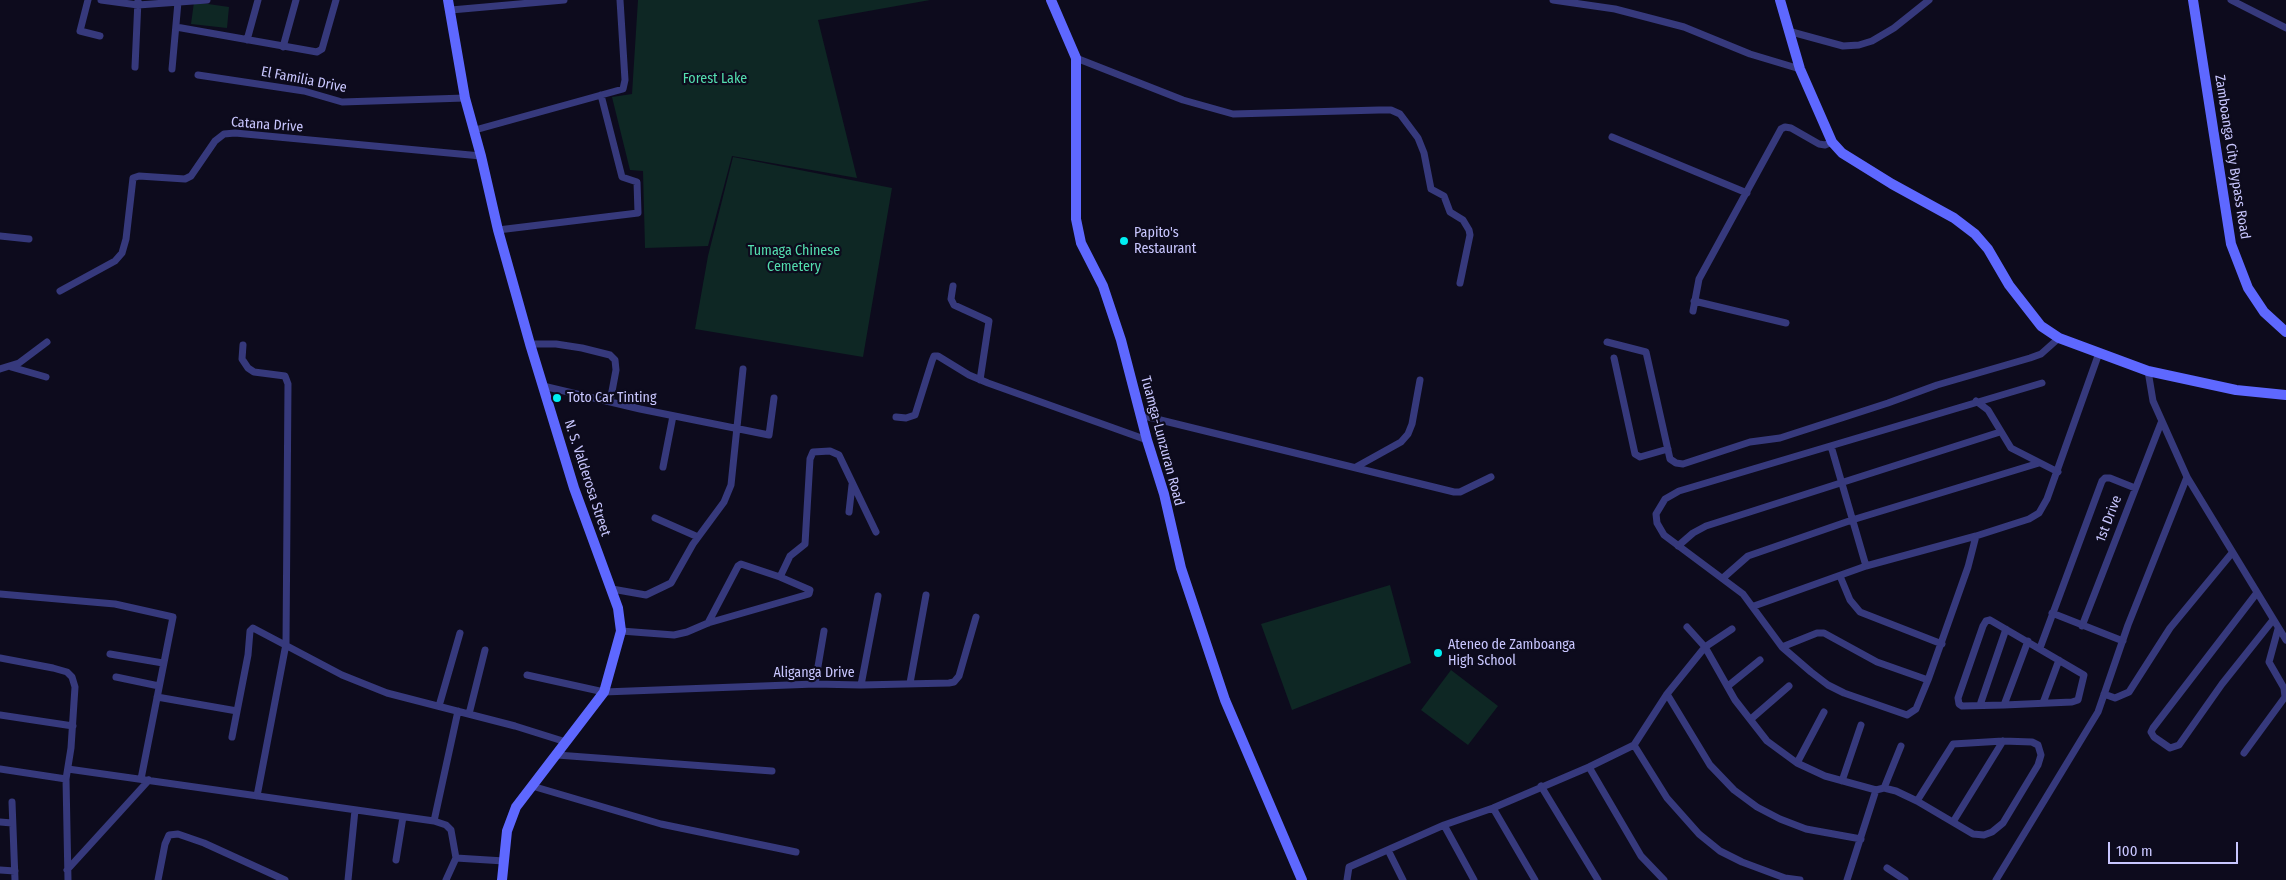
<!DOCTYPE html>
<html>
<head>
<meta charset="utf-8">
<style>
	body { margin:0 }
	#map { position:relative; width:2286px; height:880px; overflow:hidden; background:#0d0b1d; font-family:"Fira Sans Condensed",sans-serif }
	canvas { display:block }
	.scale { position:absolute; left:2108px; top:842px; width:130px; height:22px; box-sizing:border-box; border:2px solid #c9c7ff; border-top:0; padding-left:6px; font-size:15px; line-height:18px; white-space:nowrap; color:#c9c7ff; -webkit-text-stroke:4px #0d0b1d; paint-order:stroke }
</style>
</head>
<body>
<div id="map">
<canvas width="2286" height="880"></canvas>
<div class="scale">100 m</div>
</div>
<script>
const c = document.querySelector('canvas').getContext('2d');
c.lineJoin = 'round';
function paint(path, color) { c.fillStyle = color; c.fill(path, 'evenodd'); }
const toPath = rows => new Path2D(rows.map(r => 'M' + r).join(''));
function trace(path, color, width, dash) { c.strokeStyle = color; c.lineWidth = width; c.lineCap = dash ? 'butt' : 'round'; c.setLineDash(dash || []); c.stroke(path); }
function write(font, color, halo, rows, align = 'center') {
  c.font = font + ' "Fira Sans Condensed",sans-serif'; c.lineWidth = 4.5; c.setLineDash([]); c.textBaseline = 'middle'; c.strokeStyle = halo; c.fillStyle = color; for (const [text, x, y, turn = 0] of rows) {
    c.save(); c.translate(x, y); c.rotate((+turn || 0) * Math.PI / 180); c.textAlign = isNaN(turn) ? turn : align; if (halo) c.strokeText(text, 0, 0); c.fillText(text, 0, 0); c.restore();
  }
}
const green = toPath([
	[638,0,930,0,818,20,857,178,732,156,708,246,645,248,643,171,630,170,612,97,632,94],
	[194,2,229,7,227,28,191,24],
	[733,157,892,188,863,357,695,329,708,256],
	[1390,585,1411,663,1292,710,1261,624],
	[1451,670,1498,706,1468,745,1421,710]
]);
const street = toPath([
	[88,0,80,31,100,36],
	[101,0,138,5,207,0],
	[1553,0,1615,9,1684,27,1750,54,1800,69],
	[2231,0,2286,28],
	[451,10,564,0],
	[176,27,317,52,322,49,336,0],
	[1788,31,1843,46,1859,45,1872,41,1894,28,1929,0],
	[247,40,258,0],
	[283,47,296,0],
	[1076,58,1183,100,1233,114,1379,110,1391,110,1400,114,1418,138,1424,153,1431,189,1444,196,1450,212,1463,220,1469,230,1470,235,1460,283],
	[135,67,138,0],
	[172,69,178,2],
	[198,75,304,91,342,102,465,98],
	[475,130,623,89,625,80,620,0],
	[1612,137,1747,193],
	[498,230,638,213,637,182,622,177,601,95],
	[0,236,29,239],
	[953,286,951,299,954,305,989,321,980,380],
	[60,291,115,261,122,253,126,239,133,178,139,176,185,179,191,176,215,141,224,134,235,133,481,156],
	[1694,301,1786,323],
	[1693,311,1699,279,1781,129,1785,127,1791,128,1819,144,1825,145,1832,142],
	[1607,342,1646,352,1670,459,1676,463,1683,464,1750,442,1780,438,1888,403,1937,385,2030,358,2041,354,2059,338],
	[530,344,556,344,582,348,610,355,615,360,616,370,610,402],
	[243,345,242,359,248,368,254,372,285,376,288,384,286,644,257,796],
	[1614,358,1635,454,1640,457,1668,449],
	[11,367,46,377],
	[0,369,19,363,47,342],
	[2148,371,2153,401,2187,477,2286,640],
	[543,386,640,409,769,435,774,398],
	[1976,401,1988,410,2011,448,2058,472],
	[1140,415,1454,492,1460,492,1491,477],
	[896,417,906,418,915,415,932,361,934,356,938,356,969,375,988,383,1147,440],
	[1831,446,1866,566],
	[663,467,673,416],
	[1356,467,1401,442,1408,434,1412,424,1420,380],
	[849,512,852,485],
	[655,518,698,537],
	[1976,536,1968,567,1928,680,1916,709,1907,715,1844,693,1828,685,1811,672,1782,647,1743,594,1664,535,1657,523,1656,514,1665,499,1679,491,2042,383],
	[1678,546,1693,533,1706,526,2000,432],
	[1840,576,1850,600,1860,612,1942,644],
	[780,577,790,556,805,544,810,459,813,452,830,451,839,455,876,532],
	[1723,578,1748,556,1852,520,2039,463],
	[612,589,646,595,671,583,693,544,724,502,731,485,743,369],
	[0,594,115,604,173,617,141,779],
	[2256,594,2153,728,2151,732,2154,737,2170,748,2179,745,2222,684,2273,620],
	[1754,606,1866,566,1976,536,2029,519,2039,513,2047,499,2099,353],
	[2052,613,2123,641],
	[1990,620,2084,675,2078,700,2072,702,2004,705,1962,706,1959,704,1958,698,1983,626,1986,621,1990,620],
	[2082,626,2161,423],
	[1687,627,1705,647,1735,700,1767,741,1797,763,1825,776,1876,790,1884,788,1896,791,1917,801],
	[621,631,674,635,687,632,708,623,809,594,810,590,780,577,741,564,738,566,708,623],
	[1782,647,1817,633,1824,633,1877,662,1928,680],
	[2040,648,2102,481,2105,478,2110,478,2135,488],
	[110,654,163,663],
	[0,658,53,668,67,672,72,677,75,687,71,748,66,779,68,880],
	[527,675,604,692,815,684,861,685,949,683,954,682,959,676,976,617],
	[116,677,159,686],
	[910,683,926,595],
	[815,684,824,631],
	[861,685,878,596],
	[1728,686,1760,660],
	[1667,694,1710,765,1734,790,1757,807,1780,819,1806,829,1861,839],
	[2104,694,2115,698,2129,692,2170,628,2232,553],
	[157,697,237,711],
	[2043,703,2059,660],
	[1980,705,2006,629],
	[2004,705,2028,641],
	[439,706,460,633],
	[469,714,485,650],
	[0,715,73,726],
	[1751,719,1789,686],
	[232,737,248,655,250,631,253,628,342,675,387,693,515,726,566,742],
	[2003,741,2032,742,2038,745,2041,755,2038,765,2003,823,1992,832,1984,835,1973,834,1917,801,1953,744,2003,741],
	[1634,745,1667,798,1699,834,1720,851,1742,862,1785,878,1800,880],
	[2244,753,2285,697,2284,688,2269,662,2278,629],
	[557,755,772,771],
	[1797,763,1824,712],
	[1589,767,1641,856,1664,880],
	[0,769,66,779],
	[68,769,434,821,446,825,451,830,456,858,504,861],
	[1842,781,1861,725],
	[532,786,661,824,796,852],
	[1541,786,1598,880],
	[1884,788,1901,746],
	[12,802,15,880],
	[1493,808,1535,880],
	[434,821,458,711],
	[0,822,12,823],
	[1953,822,2003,741],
	[1444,825,1474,880],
	[1388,850,1403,880],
	[396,860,403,817],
	[1887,868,1905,880],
	[0,870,15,871],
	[67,870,149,780],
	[158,880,165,844,169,835,178,834,204,843,285,880],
	[348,880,355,810],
	[446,880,456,858],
	[1347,880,1349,867,1444,825,1493,808,1589,767,1634,745,1667,694,1705,647,1732,629],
	[1847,880,1876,790],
	[1996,880,2098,712,2128,625,2187,477]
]);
const secondary = toPath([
	[448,0,465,98,481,156,498,230,530,344,574,488,618,608,621,631,604,692,516,807,507,831,502,880],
	[1051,0,1076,58,1076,219,1081,243,1103,286,1121,340,1147,440,1164,494,1181,568,1225,700,1302,880],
	[1780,0,1800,69,1832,142,1842,153,1892,184,1954,218,1975,234,1988,249,2009,285,2041,326,2059,338,2148,371,2236,390,2286,395],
	[2193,0,2231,244,2248,288,2264,312,2286,332]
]);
const markers = [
	[1124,241,5,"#00eff2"],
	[557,398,5,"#00eff2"],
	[1438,653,5,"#00eff2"]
];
const parkNames = [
	["Forest Lake",715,79],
	["Tumaga Chinese",794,251],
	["Cemetery",794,267]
];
const streetNames = [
	["El Familia Drive",304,80,11],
	["Catana Drive",267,125,4],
	["Zamboanga City Bypass Road",2232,157,81],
	["Tuamga-Lunzuran Road",1162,441,75],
	["N. S. Valderosa Street",587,478,72],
	["1st Drive",2109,519,-69],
	["Aliganga Drive",814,673]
];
const poiNames = [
	["Papito's",1134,233],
	["Restaurant",1134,249],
	["Toto Car Tinting",567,398],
	["Ateneo de Zamboanga",1448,645],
	["High School",1448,661]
];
paint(green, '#0e2724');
trace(street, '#36397c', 7);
trace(secondary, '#5e68ff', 10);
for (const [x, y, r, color] of markers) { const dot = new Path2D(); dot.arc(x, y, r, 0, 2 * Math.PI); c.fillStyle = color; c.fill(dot); trace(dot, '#0d0b1d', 2); }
write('14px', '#54deaf', '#0d0b1d', parkNames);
write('14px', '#c9c7ff', '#0d0b1d', streetNames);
write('14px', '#c9c7ff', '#0d0b1d', poiNames, 'left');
</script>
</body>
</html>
